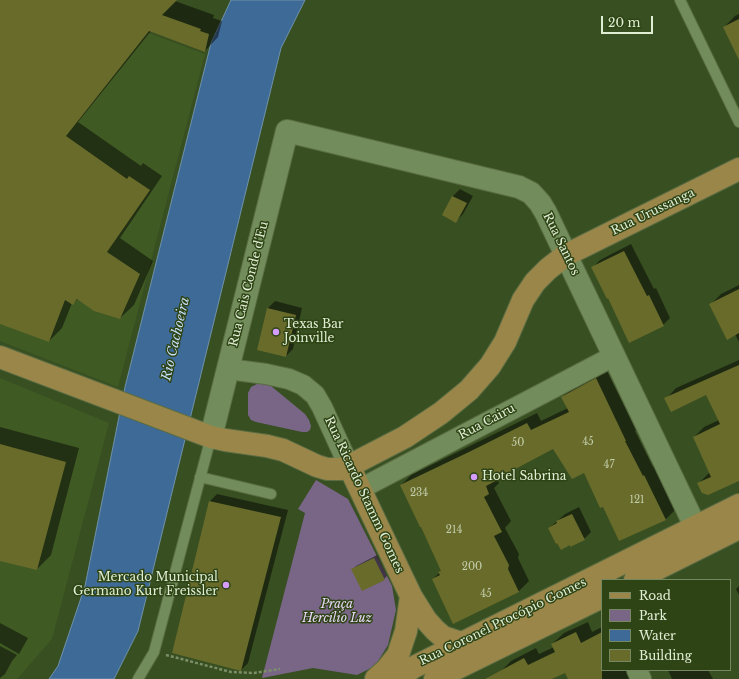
<!DOCTYPE html>
<html>
<head>
<meta charset="utf-8">
<style>
	body { margin:0 }
	#map { position:relative; width:739px; height:679px; overflow:hidden; background:#384f21; font-family:"Libre Baskerville",serif }
	canvas { display:block }
	.legend { position:absolute; left:601px; top:579px; width:130px; height:92px; box-sizing:border-box; background:#2e4415; border:1px solid #758861; margin:0; padding:5px 7px; list-style:none; font-size:12px; color:#e0eed4 }
	.legend li { display:flex; align-items:center; gap:8px; height:20px }
	.legend b { width:20px; border:1px solid #758861 }
	.scale { position:absolute; left:601px; top:16px; width:52px; height:18px; box-sizing:border-box; border:2px solid #e0eed4; border-top:0; padding-left:5px; font-size:12px; line-height:14px; white-space:nowrap; color:#e0eed4; -webkit-text-stroke:3px #2e4415; paint-order:stroke }
</style>
</head>
<body>
<div id="map">
<canvas width="739" height="679"></canvas>
<ul class="legend">
<li><b style="height:5px;background:#9b864a"></b>Road</li>
<li><b style="height:11px;background:#796686"></b>Park</li>
<li><b style="height:11px;background:#3e6a97"></b>Water</li>
<li><b style="height:11px;background:#696b2b"></b>Building</li>
</ul>
<div class="scale">20 m</div>
</div>
<script>
const c = document.querySelector('canvas').getContext('2d');
c.lineJoin = 'round';
function paint(path, color) { c.fillStyle = color; c.fill(path, 'evenodd'); }
const toPath = rows => new Path2D(rows.map(r => 'M' + r).join(''));
function trace(path, color, width, dash) { c.strokeStyle = color; c.lineWidth = width; c.lineCap = dash ? 'butt' : 'round'; c.setLineDash(dash || []); c.stroke(path); }
function write(font, color, halo, rows, align = 'center') {
  c.font = font + ' "Libre Baskerville",serif'; c.lineWidth = 3; c.setLineDash([]); c.textBaseline = 'middle'; c.strokeStyle = halo; c.fillStyle = color; for (const [text, x, y, turn = 0] of rows) {
    c.save(); c.translate(x, y); c.rotate((+turn || 0) * Math.PI / 180); c.textAlign = isNaN(turn) ? turn : align; if (halo) c.strokeText(text, 0, 0); c.fillText(text, 0, 0); c.restore();
  }
}
const built = toPath([
	[0,0,61,0,205,54,118,387,0,341],
	[0,378,109,423,52,639,17,679,0,679]
]);
const green = toPath([
	[257,384,264,384,271,386,305,414,309,420,311,426,310,430,307,432,302,432,256,422,251,420,248,415,248,393,251,387],
	[316,480,348,499,392,586,396,610,388,645,375,666,357,675,313,668,262,678,305,513,298,509]
]);
const water = toPath([
	[231,0,305,0,281,48,138,631,114,679,49,679,58,666,85,586,125,387,211,43,231,0]
]);
const shadow = toPath([
	[0,0,176,0,175,1,214,15,213,18,222,21,218,37,205,51,151,31,78,122,141,166,143,163,162,176,120,238,153,261,134,305,120,318,78,299,73,304,72,303,62,328,49,341,0,323],
	[739,14,739,57,724,27,735,16],
	[460,189,473,196,463,214,456,221,444,215,453,196],
	[631,244,654,289,656,288,670,318,663,325,593,267,600,260],
	[739,285,739,342,735,334,710,305,721,294],
	[275,301,302,308,293,349,286,356,268,308],
	[739,360,739,480,698,484,708,474,711,472,694,437,704,427,719,420,706,394,666,399,676,388],
	[606,369,636,430,635,431,653,467,655,466,676,509,666,519,619,540,603,506,584,472,554,448,506,473,503,476,497,479,499,483,494,488,511,521,505,528,519,554,518,558,529,581,519,591,454,623,433,579,442,570,401,485,411,475,537,413,541,421,568,408,562,397,573,387],
	[0,427,79,448,51,555,37,569,0,560],
	[217,494,288,510,248,663,241,670,210,501],
	[579,507,591,532,584,539,549,528,565,514],
	[377,555,387,576,384,579,353,569,356,566],
	[739,586,739,595,736,589],
	[588,622,592,632,602,627,602,670,640,670,631,679,569,679,565,672,552,679,503,679,500,672,511,661,536,648,539,654,554,647,552,644,564,633],
	[0,623,28,638,19,654,0,643],
	[0,646,17,655,12,661,5,674,0,678],
	[668,670,708,670,713,679,672,679]
]);
const building = toPath([
	[0,0,177,0,162,15,201,29,200,31,209,34,205,52,149,31,66,136,127,179,129,176,150,190,107,252,140,274,120,319,94,311,77,299,73,305,65,300,49,342,0,324],
	[739,19,739,60,723,27],
	[452,196,467,203,456,223,442,215],
	[624,251,647,296,649,295,664,326,629,343,608,298,607,299,591,267],
	[739,289,739,333,727,340,709,304],
	[267,308,296,315,286,357,257,350],
	[739,365,739,481,708,495,702,493,697,483,711,477,693,437,720,424,706,395,671,412,664,398],
	[596,378,626,441,625,441,643,476,644,475,666,520,619,541,603,507,600,508,584,473,572,479,553,449,502,476,503,477,486,486,489,494,484,497,502,532,494,536,509,565,508,569,519,592,453,624,432,579,440,575,438,572,441,571,421,527,420,527,400,485,469,452,527,423,531,430,569,412,561,397],
	[0,444,66,462,37,570,0,561],
	[209,501,281,517,241,671,172,653],
	[572,514,585,540,570,547,570,545,561,550,557,543,556,544,548,528,557,523,556,521],
	[374,558,385,580,362,591,351,569],
	[576,632,581,643,602,632,602,679,568,679,565,673,552,679,485,679,524,658,528,665,555,652,551,644]
]);
const path = toPath([
	[166,655,231,672,254,673,280,669]
]);
const lane = toPath([
	[680,0,739,122],
	[200,477,271,494],
	[138,679,154,652,211,437]
]);
const street = toPath([
	[228,369,266,374,289,379,303,385,315,395,322,407,349,466],
	[360,489,614,356],
	[637,670,641,679]
]);
const secondary = toPath([
	[211,437,287,131,519,187,531,193,540,203,546,213,695,526]
]);
const primary = toPath([
	[0,357,211,437,225,440,267,446,283,450,317,466,327,469,340,469,349,466,405,437,441,413,469,390,490,366,505,342,523,300,535,282,548,269,566,255,739,169],
	[349,466,411,596,426,620,435,630,443,637,452,640,462,643],
	[635,580,739,528],
	[376,679,386,670,398,655,406,631,411,596],
	[398,679,403,674,414,667,739,505],
	[435,679,602,597]
]);
const markers = [
	[276,332,4,"#d59cfb"],
	[474,477,4,"#d59cfb"],
	[226,585,4,"#d59cfb"]
];
const numberNames = [
	["45",588,442],
	["50",518,443],
	["47",609,465],
	["234",419,493],
	["121",637,500],
	["214",454,530],
	["200",472,567],
	["45",486,594]
];
const streetNames = [
	["Rua Urussanga",653,212,-26],
	["Rua Santos",561,244,64],
	["Rua Cais Conde d'Eu",249,284,-76],
	["Rua Cairu",487,422,-28],
	["Rua Ricardo Stamm Gomes",364,495,65],
	["Rua Coronel Procópio Gomes",503,622,-26]
];
const poiNames = [
	["Texas Bar",284,325],
	["Joinville",284,339],
	["Hotel Sabrina",482,477],
	["Mercado Municipal",218,578,"right"],
	["Germano Kurt Freissler",218,592,"right"]
];
const parkNames = [
	["Praça",337,605],
	["Hercílio Luz",337,619]
];
const waterNames = [
	["Rio Cachoeira",176,339,-77]
];
paint(built, '#405a24');
paint(green, '#796686');
paint(water, '#3e6a97');
trace(water, '#6f92a9', 1);
paint(shadow, '#0007');
paint(building, '#696b2b');
trace(lane, '#596c42', 12);
trace(street, '#596c42', 22);
trace(secondary, '#596c42', 24);
trace(primary, '#596c42', 24);
trace(path, '#7b8e68', 2.5, [3, 2]);
trace(lane, '#728c5b', 10);
trace(street, '#728c5b', 20);
trace(secondary, '#728c5b', 22);
trace(primary, '#9b864a', 22);
for (const [x, y, r, color] of markers) { const dot = new Path2D(); dot.arc(x, y, r, 0, 2 * Math.PI); c.fillStyle = color; c.fill(dot); trace(dot, '#2e4415', 1.5); }
write('10px', '#c2cdaa', null, numberNames);
write('12px', '#e0eed4', '#2e4415', streetNames);
write('12px', '#e0eed4', '#2e4415', poiNames, 'left');
write('italic 12px', '#ebd8f8', '#2e4415', parkNames);
write('italic 13px', '#c4ddf8', '#2e4415', waterNames);
</script>
</body>
</html>
